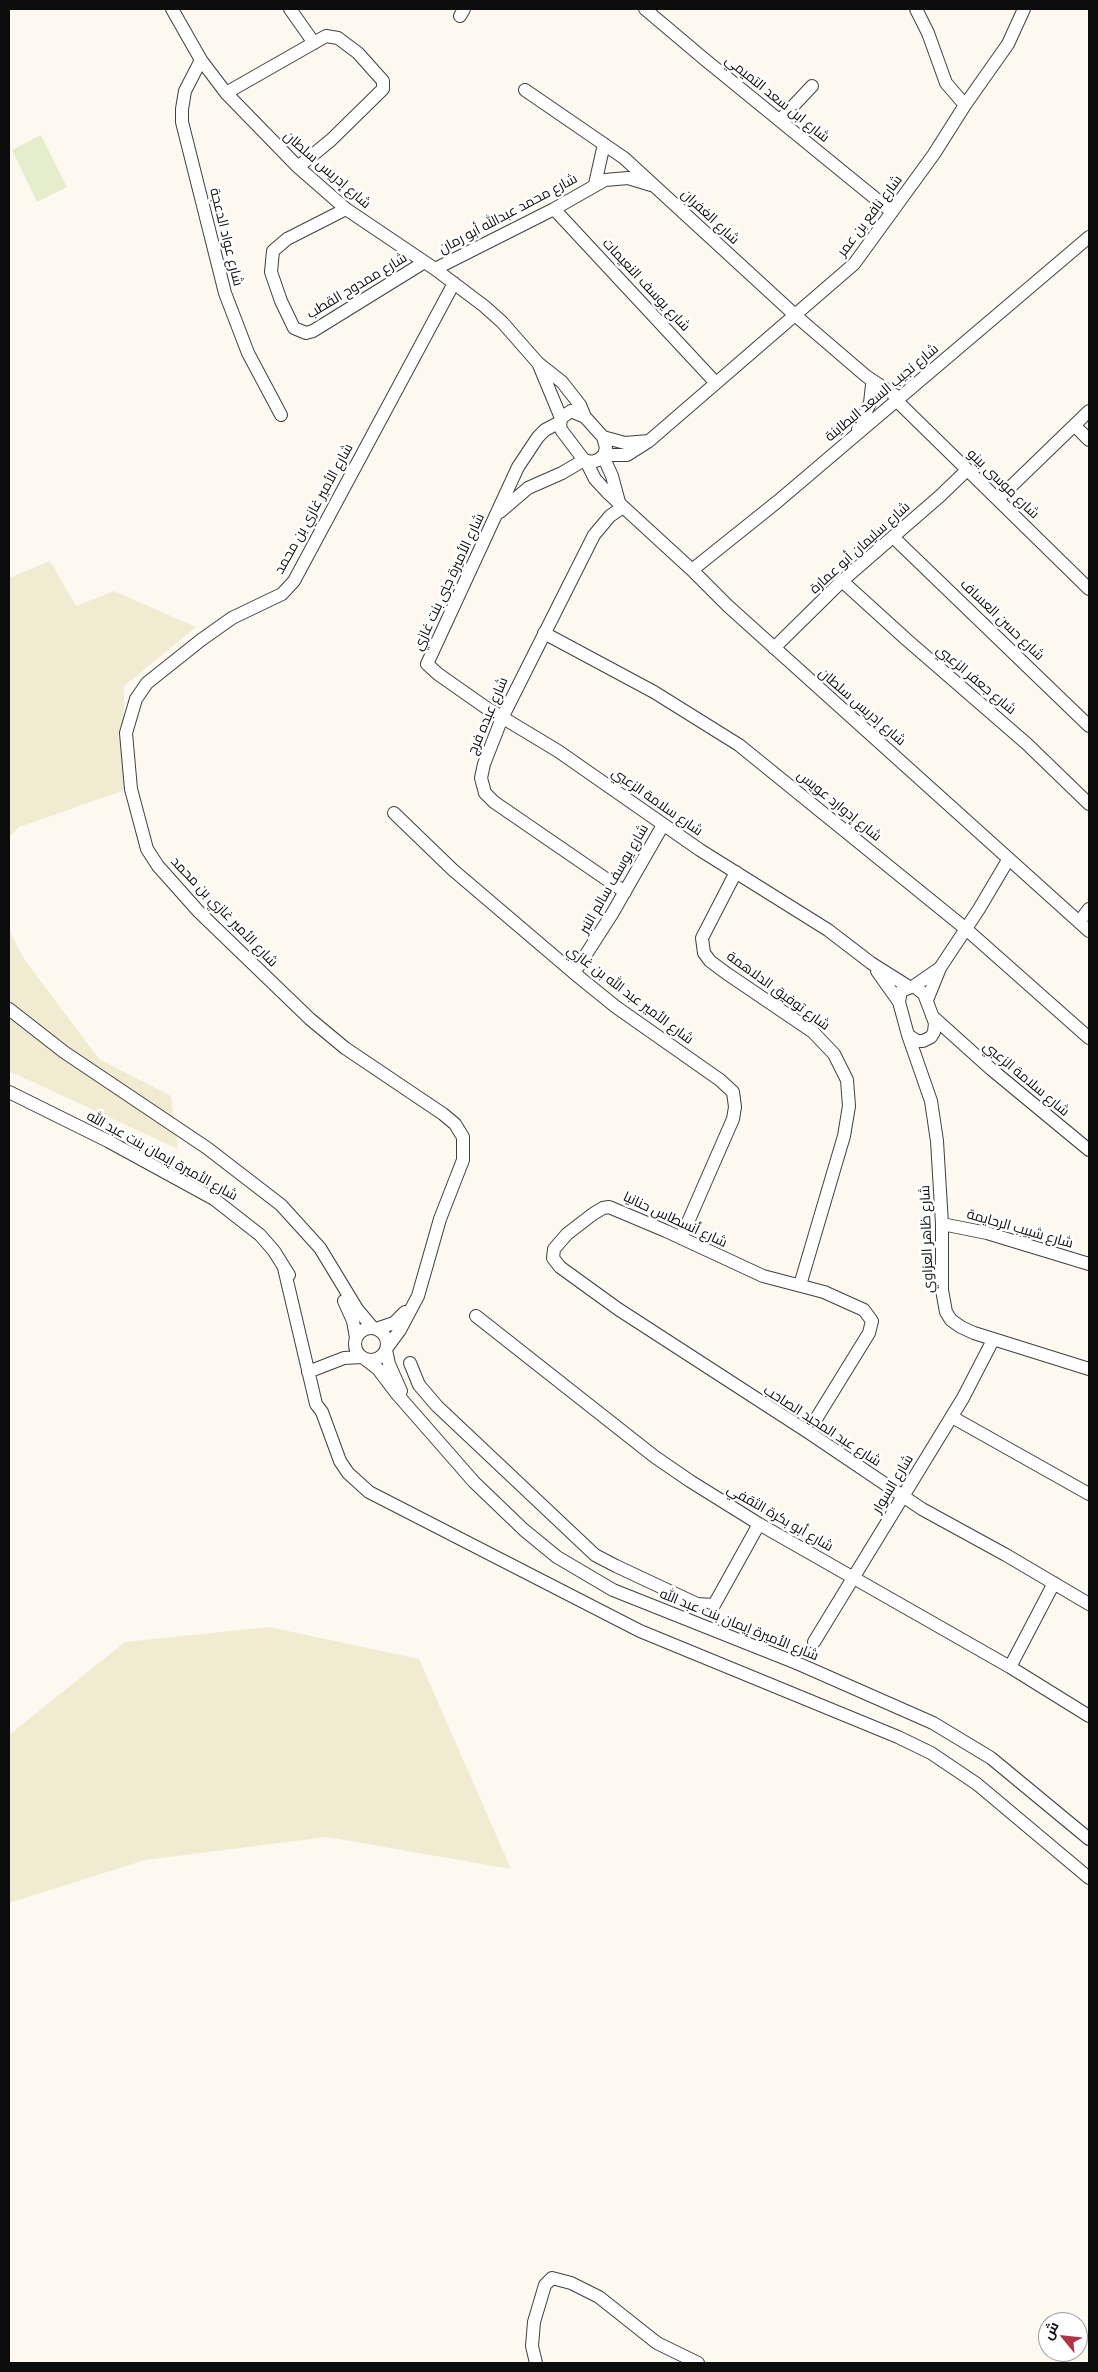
<!DOCTYPE html>
<html>
<head>
<meta charset="utf-8">
<style>
	body { margin:0 }
	#map { position:relative; width:1098px; height:2372px; overflow:hidden; background:#fdf9f0; font-family:"IBM Plex Serif",Cairo,serif }
	canvas { display:block }
	.frame { position:absolute; inset:0; border:10px solid #0d0d0d; pointer-events:none }
	.north { position:absolute; left:1038px; top:2312px; width:50px; height:50px; box-sizing:border-box; background:#fff; border:1px solid #9e9e9e; border-radius:50%; rotate:298deg; font-size:14px; font-weight:700; line-height:20px; text-align:center; color:#0d0d0d }
	.north::after { content:''; display:block; margin:auto; width:18px; height:22px; background:#b03346; clip-path:polygon(50% 0,100% 100%,50% 72%,0 100%) }
</style>
</head>
<body>
<div id="map">
<canvas width="1098" height="2372"></canvas>
<div class="frame"></div>
<div class="north">ش</div>
</div>
<script>
const c = document.querySelector('canvas').getContext('2d');
c.lineJoin = 'round';
function paint(path, color) { c.fillStyle = color; c.fill(path, 'evenodd'); }
const toPath = rows => new Path2D(rows.map(r => 'M' + r).join(''));
function trace(path, color, width, dash) { c.strokeStyle = color; c.lineWidth = width; c.lineCap = dash ? 'butt' : 'round'; c.setLineDash(dash || []); c.stroke(path); }
function write(font, color, halo, rows, align = 'center') {
  c.font = font + ' "IBM Plex Serif",Cairo,serif'; c.lineWidth = 5; c.setLineDash([]); c.textBaseline = 'middle'; c.strokeStyle = halo; c.fillStyle = color; for (const [text, x, y, turn = 0] of rows) {
    c.save(); c.translate(x, y); c.rotate((+turn || 0) * Math.PI / 180); c.textAlign = isNaN(turn) ? turn : align; if (halo) c.strokeText(text, 0, 0); c.fillText(text, 0, 0); c.restore();
  }
}
const farmland = toPath([
	[50,561,76,606,114,591,196,627,124,686,125,790,19,827,9,837,9,578],
	[9,930,24,959,99,1059,171,1096,178,1149,9,1071],
	[269,1627,419,1659,511,1869,327,1837,145,1860,9,1903,9,1735,125,1642]
]);
const pitch = toPath([
	[41,135,67,187,37,202,12,150]
]);
const minor = toPath([
	[172,9,201,60,226,93,298,167,346,209,435,269,484,306,502,322,538,363,562,382,580,405,585,417],
	[290,9,314,43],
	[645,9,703,58,892,212],
	[916,9,928,33,946,83,965,105],
	[460,16,464,9],
	[201,60,185,91,182,109,182,122,225,293,248,353,281,415],
	[525,90,624,158,796,316,866,376,899,398],
	[226,93,326,36,338,38,358,53,383,81,383,89,331,140,298,167],
	[781,119,812,86],
	[595,184,604,144],
	[346,209,287,239,273,251,271,272,281,301,294,328,306,333,313,331,423,263],
	[554,209,715,382],
	[435,269,554,209,605,180,628,178,651,185],
	[539,365,561,418],
	[896,400,1089,589],
	[571,411,585,417,603,437,606,448,604,455,598,460,592,462,584,460,562,431,560,427,561,418,571,411],
	[560,422,545,430,538,437,518,467,427,664,438,674,485,707,558,751,700,850,828,930,871,963,909,987],
	[1075,426,1089,440],
	[858,429,870,403,872,385],
	[603,437,625,443,649,441],
	[604,455,627,455,649,441,854,264,934,154,965,105,1008,44,1024,9],
	[603,456,612,476,619,502],
	[586,461,595,479,607,492,692,570,728,606,1089,931],
	[998,499,1089,411],
	[623,507,610,516,594,535,502,718,484,764,481,778,485,793,494,802,625,892],
	[500,512,528,488,562,473,584,460],
	[893,537,1089,726],
	[692,570,777,502,1089,237],
	[842,581,907,640,1027,744,1089,804],
	[544,633,654,692,739,745,966,929,1089,1038],
	[774,648,842,581,940,496,966,471],
	[394,813,453,870,574,973,616,1007,720,1080,733,1092,735,1107,733,1119,681,1238],
	[736,872,702,938,704,953,710,961,726,973,813,1032,834,1054,847,1080,849,1106,844,1136,800,1285],
	[1079,922,1089,909],
	[877,971,899,1002],
	[574,973,612,914,663,825],
	[914,986,924,994,935,1023,934,1032,931,1037,923,1041,917,1041,908,1035,899,1002,901,991,914,986],
	[914,986,940,968],
	[927,1000,940,968,979,909,1008,860],
	[9,1009,64,1052,207,1148,281,1205,320,1248,357,1309,373,1328],
	[932,1016,991,1069,1089,1150],
	[908,1035,931,1101,937,1141,942,1224,942,1290,946,1312,951,1320,961,1327,974,1333,1089,1369],
	[9,1092,108,1141,214,1199,260,1235,274,1251,289,1275],
	[942,1224,987,1233,1089,1264],
	[284,1268,316,1404,322,1412,340,1461,348,1473,369,1492,640,1631,898,1737,931,1753,977,1784,1089,1878],
	[344,1301,353,1321,356,1338],
	[476,1316,655,1457,690,1481,759,1524,1010,1667,1089,1716],
	'355 1344a16 16 0 1 1 32 0a16 16 0 1 1-32 0Z',
	[376,1329,394,1323,405,1312],
	[386,1349,400,1330,418,1296,440,1219,463,1160,463,1137,455,1124,443,1114,345,1048,310,1019,199,912,158,866,147,849,131,789,126,733,136,699,147,683,201,640,232,618,282,594,294,581,454,283],
	[386,1350,389,1364,401,1391],
	[365,1359,378,1369,397,1394,474,1482,524,1530,557,1557,613,1590,799,1664,933,1723,991,1758,1089,1839],
	[410,1363,419,1385,437,1406,595,1555,616,1566,697,1604,714,1605,759,1524],
	[308,1372,344,1358,362,1357],
	[952,1417,1089,1494],
	[808,1432,869,1333,872,1321,864,1310,824,1292,763,1276,666,1231,609,1207,603,1208,593,1214,567,1234,554,1249,553,1258,560,1267,618,1309,808,1432,922,1509,1006,1555,1089,1604],
	[814,1642,963,1398,993,1340],
	[1010,1667,1054,1583],
	[536,2363,532,2346,534,2322,545,2285,552,2278,571,2283,599,2297,657,2343,698,2363]
]);
const streetNames = [
	["شارع ابن سعد التميمي",777,99,39],
	["شارع إدريس سلطان",327,170,41],
	["شارع محمد عبدالله أبو رمان",508,214,-28],
	["شارع نافع بن عمر",870,216,-53],
	["شارع الغفران",710,217,43],
	["شارع عواد الدعجة",226,237,76],
	["شارع يوسف النعيمات",646,285,47],
	["شارع ممدوح القطب",357,286,-31],
	["شارع نجيب السعد البطاينة",882,393,-40],
	["شارع موسى بينو",1003,484,44],
	["شارع الأمير غازي بن محمد",314,509,-61],
	["شارع سليمان أبو عمارة",860,548,-42],
	["شارع الأميرة جنى بنت غازي",449,582,-65],
	["شارع حسن العساف",1002,620,44],
	["شارع جعفر الزعبي",976,680,40],
	["شارع إدريس سلطان",862,707,41],
	["شارع عبده فرج",488,716,-67],
	["شارع سلامة الزعبي",657,802,35],
	["شارع إدوارد عويس",839,806,39],
	["شارع يوسف سالم النبر",614,879,-60],
	["شارع الأمير غازي بن محمد",224,912,46],
	["شارع توفيق الدلاهمة",778,991,36],
	["شارع الأمير عبد الله بن غازي",630,995,37],
	["شارع سلامة الزعبي",1026,1079,40],
	["شارع الأميرة إيمان بنت عبد الله",162,1156,29],
	["شارع أنسطاس حنانيا",675,1220,25],
	["شارع شبيب الرحايمة",1020,1229,16],
	["شارع ظاهر العزاوي",927,1239,-92],
	["شارع عبد المجيد الصاحب",822,1426,33],
	["شارع السوار",893,1484,-59],
	["شارع أبو بكرة الثقفي",780,1518,30],
	["شارع الأميرة إيمان بنت عبد الله",739,1625,22]
];
paint(farmland, '#f1ebd2');
paint(pitch, '#e5edcd');
trace(minor, '#404040', 14);
trace(minor, '#fff', 12);
write('14px', '#0d0d0d', '#fff', streetNames);
</script>
</body>
</html>
